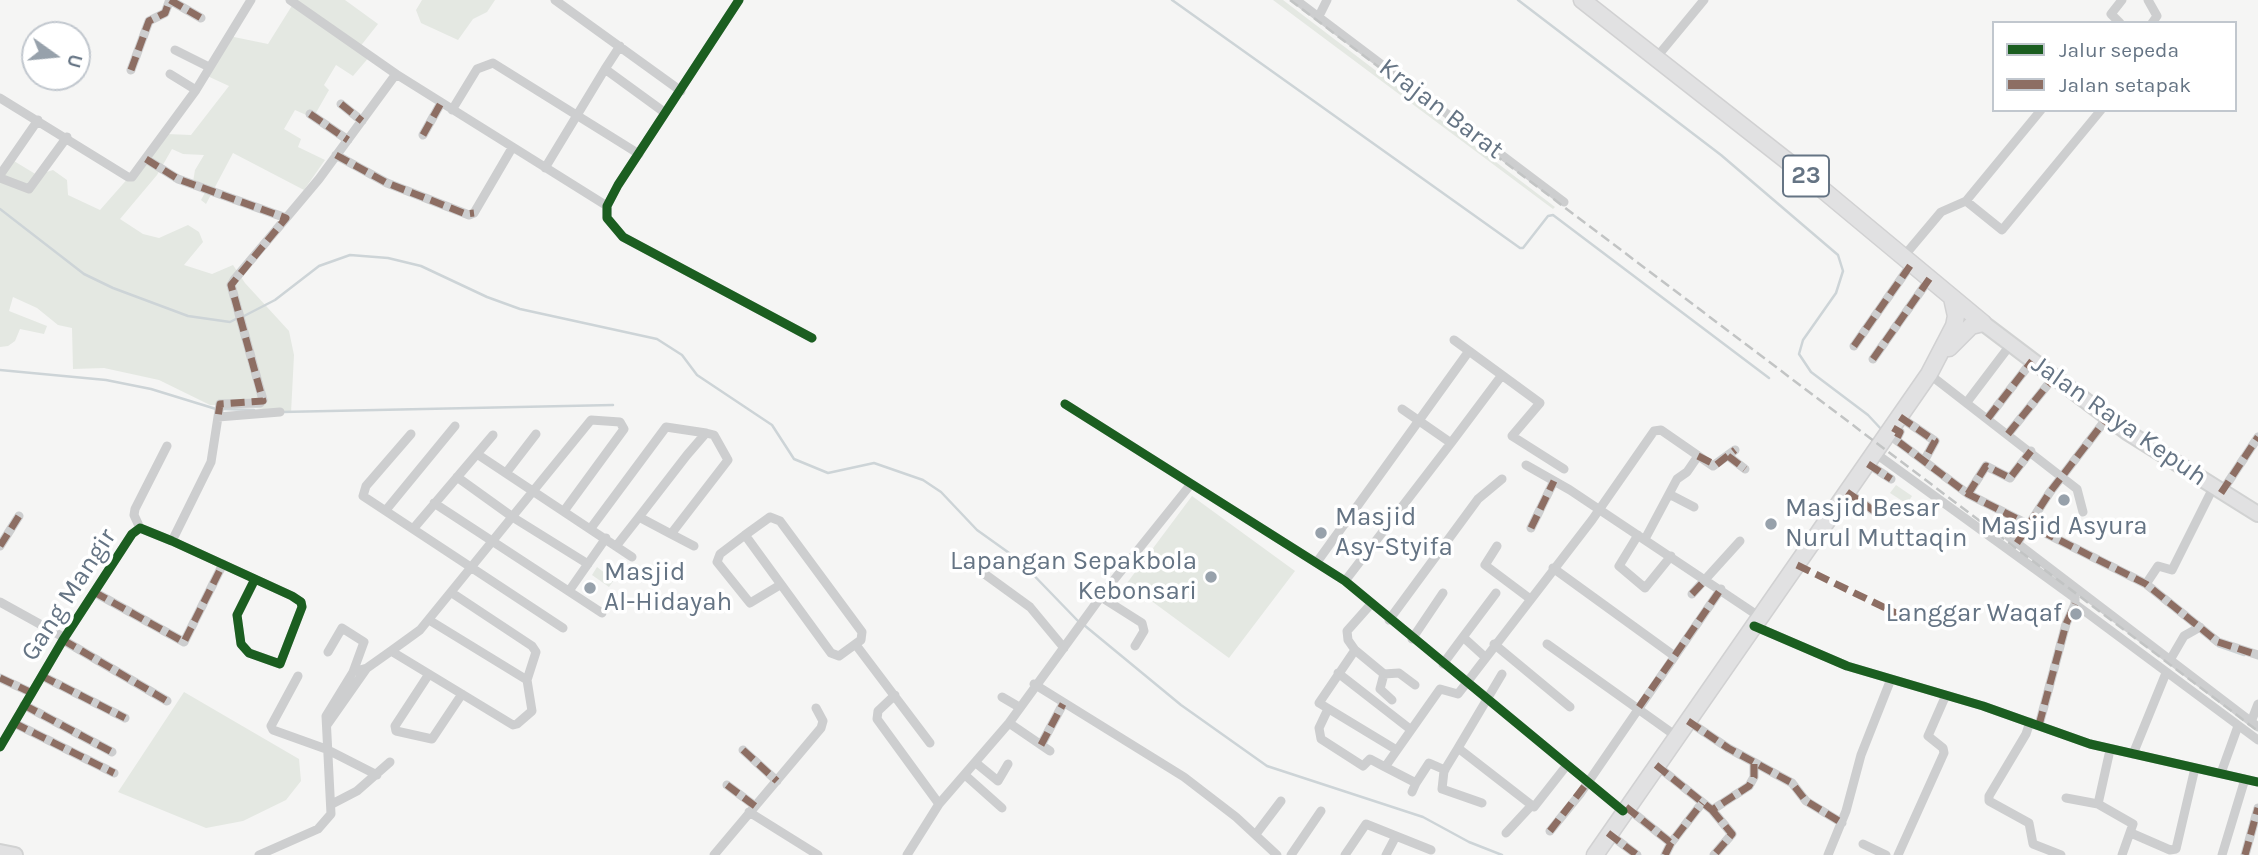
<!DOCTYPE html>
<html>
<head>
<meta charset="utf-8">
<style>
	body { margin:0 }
	#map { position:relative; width:2258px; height:855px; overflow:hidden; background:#f5f5f4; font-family:Karla,sans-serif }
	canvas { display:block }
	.legend { position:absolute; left:1992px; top:21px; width:245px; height:91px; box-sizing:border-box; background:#fff; border:2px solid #c1c7ce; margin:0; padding:9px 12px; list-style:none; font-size:21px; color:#657484 }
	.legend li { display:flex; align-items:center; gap:14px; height:35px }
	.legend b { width:35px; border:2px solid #c1c7ce }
	.north { position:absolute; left:21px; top:21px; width:70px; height:70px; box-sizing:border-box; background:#fff; border:2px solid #c1c7ce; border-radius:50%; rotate:105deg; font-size:19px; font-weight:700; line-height:28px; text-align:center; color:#657484 }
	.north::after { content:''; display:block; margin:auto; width:24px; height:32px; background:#97a1ab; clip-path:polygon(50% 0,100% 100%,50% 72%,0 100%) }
</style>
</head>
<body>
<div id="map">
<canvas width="2258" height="855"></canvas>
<ul class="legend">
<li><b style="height:9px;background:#1b5e20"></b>Jalur sepeda</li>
<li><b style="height:9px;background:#8d6e63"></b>Jalan setapak</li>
</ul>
<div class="north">U</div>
</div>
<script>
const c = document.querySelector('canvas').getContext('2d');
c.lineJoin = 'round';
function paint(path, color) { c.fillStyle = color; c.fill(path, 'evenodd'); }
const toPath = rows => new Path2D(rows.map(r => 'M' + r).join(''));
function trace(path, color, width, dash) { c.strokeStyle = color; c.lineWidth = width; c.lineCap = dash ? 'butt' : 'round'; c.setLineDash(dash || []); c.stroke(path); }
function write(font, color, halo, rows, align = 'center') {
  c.font = font + ' Karla,sans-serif'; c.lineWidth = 7; c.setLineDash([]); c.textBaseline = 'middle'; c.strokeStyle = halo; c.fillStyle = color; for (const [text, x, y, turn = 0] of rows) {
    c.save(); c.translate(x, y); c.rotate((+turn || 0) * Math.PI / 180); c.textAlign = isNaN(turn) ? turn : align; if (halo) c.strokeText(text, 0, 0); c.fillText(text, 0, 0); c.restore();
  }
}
const green = toPath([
	[289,0,345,0,378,24,359,48,370,56,353,76,336,65,324,85,329,90,313,118,295,110,284,129,301,139,298,147,325,160,304,190,233,153,206,204,201,200,207,189,193,182,195,170,204,155,183,154,172,149,157,175,120,219,143,234,159,238,188,225,199,232,203,242,184,265,212,274,233,265,245,283,289,331,294,355,291,413,235,405,210,405,159,380,104,368,73,369,72,328,58,325,37,308,13,297,9,311,47,326,44,334,20,329,15,341,8,346,0,347,0,169,14,161,37,175,53,170,67,180,68,195,100,210,167,134,191,135,229,86,203,74,229,36,268,44,293,4],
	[422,0,495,0,487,12,473,19,458,40,421,23,416,10],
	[1273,0,1283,0,1555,207,1553,209],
	[1896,485,1912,496,1907,504,1890,493],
	[1192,496,1295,571,1229,658,1127,583],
	[597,567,614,580,609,587,592,575],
	[184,692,299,759,301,781,286,800,243,821,206,828,118,792]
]);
const stream = toPath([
	[1172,0,1520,248,1523,248,1548,216,1553,215,1769,378],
	[1518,0,1721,155,1838,255,1843,271,1836,293,1803,340,1799,354,1811,372,1868,415,1882,430],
	[0,209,84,274,113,288,188,316,230,322,238,318],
	[244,316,275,300,319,266,350,255,388,258,421,266,487,297,520,309,657,339,682,355,697,375,772,425,794,459,828,473,874,463,923,480,941,492,977,530,1019,560,1078,621],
	[0,370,106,380,151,389,216,409],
	[223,409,254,410],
	[282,412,613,405],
	[1084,625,1181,705,1267,766,1423,817,1469,842,1502,855],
	[2218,646,2244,655]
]);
const street = toPath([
	[170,0,201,18],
	[290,0,396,74,607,206],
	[555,0,681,91],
	[739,0,618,185,607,206,607,218,623,237,812,338],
	[1296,0,1564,202],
	[2148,0,2157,16,2152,23],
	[1319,16,1327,0],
	[2120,23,2111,14,2122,0],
	[175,50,209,67],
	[1656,58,1704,0],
	[605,69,620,46],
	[131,70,149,21,165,13,169,2],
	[170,74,196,90],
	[0,98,128,177,132,177,196,90,251,0],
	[341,104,362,121],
	[452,110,477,69,493,63,639,154],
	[310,114,348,140],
	[423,135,441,103],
	[336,155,387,183,469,215,474,213,512,148],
	[146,159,178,179,286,218],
	[545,168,605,69,664,112],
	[0,175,38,120],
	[0,178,29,189,67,137],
	[1966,201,2002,230,2101,110],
	[1904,256,1941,212,1966,201,2041,110],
	[1454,340,1540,403,1512,436,1564,469],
	[1854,346,1912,263],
	[1873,359,1930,278],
	[1929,374,2077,489,2083,512],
	[1967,402,2011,344],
	[1065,404,1345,581,1623,811],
	[1402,409,1451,443,1502,375],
	[218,417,220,404,260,403,263,400,231,285,234,280,319,179,396,74],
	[1900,417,1935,441,1924,461],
	[1988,418,2032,361],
	[1893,428,1900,432,1896,440,1968,494,2146,584,2218,642,2258,655],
	[411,434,366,486,363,496,563,628],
	[2008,434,2054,377],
	[1875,453,2075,598,2075,604,2258,740],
	[477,454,632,557],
	[1728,456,1745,469],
	[1868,464,1891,479],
	[1526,465,1570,490,1760,617],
	[506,473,536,434],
	[457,477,514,518,588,564],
	[1847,492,1874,511],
	[2221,493,2258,437],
	[1669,494,1694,507],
	[1968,494,1986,466,2010,478,2031,451],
	[434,503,602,613],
	[386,510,455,426],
	[770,517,780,521,862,632,861,640,839,656,831,653,745,535,770,517],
	[140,528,134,515,135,509,167,446],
	[591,528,666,427,706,433],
	[1531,528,1554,481],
	[413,529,493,435],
	[671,534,694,546],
	[745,535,720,554,717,562,750,603,780,585],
	[1638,535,1619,566,1645,588,1671,556],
	[2009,537,2258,727],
	[1645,539,1677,479,1687,472,1698,456],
	[172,541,211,462,218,417,280,412],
	[2017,543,2050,492,2107,418],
	[617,545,639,517,687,455,706,433,714,435,728,460,671,534,639,517],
	[0,546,19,516],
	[1497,546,1485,565,1529,598],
	[1317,562,1469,351],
	[975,567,1030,607,1064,648],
	[1553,568,1673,655],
	[1345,581,1451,443],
	[2146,584,2158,566,2172,570,2213,488],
	[569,591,606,538],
	[94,592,184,642,223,564],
	[1692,594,1740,541],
	[1101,597,1142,623,1144,631,1135,646],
	[0,602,65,638],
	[1371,604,1347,631,1348,640,1355,650,1384,674,1399,673,1415,685],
	[429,620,527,680],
	[1389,620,1478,499,1502,479],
	[1754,626,1847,666,1983,706,2090,744,2258,782],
	[1412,639,1443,593],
	[63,640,167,701],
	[1494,644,1570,707],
	[1547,644,1676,736],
	[856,645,930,743],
	[1355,650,1319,703,1395,749],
	[391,651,420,630,591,420,620,422,624,429,564,511],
	[1485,657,1463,637,1496,593],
	[2170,660,2184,636,2200,627],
	[1443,664,1463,637],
	[353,672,367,668,391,651,513,725,517,724,532,711,527,680,536,652,532,646,452,593],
	[1338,673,1410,729],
	[429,674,395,726,396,731,432,739,462,694],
	[1384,674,1380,689,1392,700],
	[1502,674,1458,748,1534,807,1567,765],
	[42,676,125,718],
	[298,676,271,726,273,730,326,749,377,775],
	[0,678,32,693],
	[1034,684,1184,777,1236,817,1277,855],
	[895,695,878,711,877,719,939,804],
	[1002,697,1019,707],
	[24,705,112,752],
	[1328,709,1319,728,1321,739,1363,766,1370,759,1385,767,1440,689,1458,694,1592,520,1654,431,1661,430,1713,466,1735,450],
	[1688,721,1728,748,1792,783,1806,801,1842,823],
	[2030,722,2026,734,1989,796,1989,801,2029,823,2033,844,2061,855],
	[2251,722,2258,704],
	[14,723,114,773],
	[1009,723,1050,751],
	[327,725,367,668],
	[2039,725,2066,624,2075,604],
	[1041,745,1063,704],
	[0,747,63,640,132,534,140,528,172,541,292,596,301,602,302,607,280,664,249,653,241,644,237,615,255,579],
	[1458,748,1444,771,1442,789,1482,803],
	[743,750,777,781],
	[2110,750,2098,804,2133,824,2122,855],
	[2133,754,2166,673],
	[976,763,998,781,1008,764],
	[1656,765,1712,810,1749,786,1754,777,1754,764],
	[1385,767,1416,783,1412,792],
	[2221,773,2238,726],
	[965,775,1002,808],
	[1416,783,1429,763,1445,770],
	[727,785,755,806],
	[2066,798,2098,804],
	[332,804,357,791,390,762],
	[1626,807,1671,843],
	[1712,810,1732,834,1714,855],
	[749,812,818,855],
	[1550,831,1580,794,1721,589],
	[1506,833,1531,806],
	[1608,833,1637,855],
	[2131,833,2170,850,2176,849,2195,768],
	[1256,834,1281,801],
	[1863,844,1886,855],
	[259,855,318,829,331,814,326,716,353,672,364,642,342,628,328,652],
	[714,855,821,728,823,721,816,708],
	[907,855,939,804,1009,723,1105,591,1191,484],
	[1291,855,1321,811],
	[1345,855,1366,824,1431,850],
	[1386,855,1396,836],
	[1665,855,1671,843,1702,803],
	[1828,855,1846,811,1861,755,1891,679],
	[1898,855,1944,753,1943,748,1928,736,1946,695],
	[2222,855,2245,779],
	[2245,855,2258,808]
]);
const primary = toPath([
	[1983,323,2127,432,2258,514],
	[0,852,15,855]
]);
const highway = toPath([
	[1582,0,1805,175,1983,323],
	[1949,348,1971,326,1983,323],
	[1595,855,1929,374,1954,326,1956,316,1952,298]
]);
const rail = toPath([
	[1290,0,2258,731]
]);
const quiet = toPath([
	[170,0,201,18],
	[131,70,149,21,165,13,169,2],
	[341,104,362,121],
	[310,114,348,140],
	[423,135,441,103],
	[336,155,387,183,466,214,474,213],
	[146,159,178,179,286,218,231,285,263,401,220,404,218,417],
	[1854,346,1912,263],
	[1873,359,1930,278],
	[1900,417,1935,441,1924,461],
	[1988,418,2032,361],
	[1893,428,1900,432,1896,440,1968,494,2146,584,2218,642,2258,655],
	[2008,434,2054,377],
	[1698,456,1716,465,1735,450],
	[1728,456,1745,469],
	[1868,464,1891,479],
	[1847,492,1874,511],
	[2221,493,2258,437],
	[1968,494,1986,466,2010,478,2031,451],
	[1531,528,1554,481],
	[2017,543,2050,492,2107,418],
	[0,546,19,516],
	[1797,565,1908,619],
	[94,592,184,642,223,564],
	[1692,594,1706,579],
	[63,640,167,701],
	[42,676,125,718],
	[0,678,32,693],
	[24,705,112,752],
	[1639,707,1721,589],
	[1688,721,1728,748,1792,783,1806,801,1842,823],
	[14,723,114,773],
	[2039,725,2066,624,2075,604],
	[1041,745,1063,704],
	[743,750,777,781],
	[1656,765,1712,810,1749,786,1754,777,1754,764],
	[727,785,755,806],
	[1626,807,1671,843],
	[1712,810,1732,834,1714,855],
	[1550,831,1587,783],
	[1608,833,1637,855],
	[1665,855,1671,843,1702,803],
	[2245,855,2258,808]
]);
const cycleway = toPath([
	[739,0,618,185,607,206,607,218,623,237,812,338],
	[1065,404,1345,581,1623,811],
	[1754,626,1847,666,1983,706,2090,744,2258,782],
	[0,747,63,640,132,534,140,528,172,541,292,596,301,602,302,607,280,664,249,653,241,644,237,615,255,579]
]);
const markers = [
	[2064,500,7,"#97a1ab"],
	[1771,524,7,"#97a1ab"],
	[1321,533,7,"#97a1ab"],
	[1211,577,7,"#97a1ab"],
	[590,588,7,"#97a1ab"],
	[2076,614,7,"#97a1ab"]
];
const shields = [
	[1806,176,46]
];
const shieldNames = [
	["23",1806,176]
];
const streetNames = [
	["Krajan Barat",1441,109,37],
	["Jalan Raya Kepuh",2119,421,35],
	["Gang Mangir",69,595,-57]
];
const poiNames = [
	["Masjid Besar",1785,509],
	["Nurul Muttaqin",1785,539],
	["Masjid",1335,518],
	["Asy-Styifa",1335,548],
	["Masjid Asyura",2064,527,"center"],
	["Lapangan Sepakbola",1197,562,"right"],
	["Kebonsari",1197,592,"right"],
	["Masjid",604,573],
	["Al-Hidayah",604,603],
	["Langgar Waqaf",2062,614,"right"]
];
paint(green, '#e4e8e2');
trace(stream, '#cdd4d7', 2.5);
trace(primary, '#d1d2d2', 18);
trace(highway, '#d1d1d2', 19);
trace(street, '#cdcecf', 9);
trace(primary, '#e1e1e2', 14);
trace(highway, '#e1e1e2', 16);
trace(rail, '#c2c4c4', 2.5, [10, 5]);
trace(quiet, '#8d6e63', 7, [14, 7]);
trace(cycleway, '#1b5e20', 9);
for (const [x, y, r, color] of markers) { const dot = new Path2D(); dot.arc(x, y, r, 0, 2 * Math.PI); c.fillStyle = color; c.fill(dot); trace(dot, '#fff', 2.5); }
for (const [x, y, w] of shields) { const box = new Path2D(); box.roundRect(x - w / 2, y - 20.5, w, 41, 5); c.fillStyle = '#fff'; c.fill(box); trace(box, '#657484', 2); }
write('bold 24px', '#657484', null, shieldNames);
write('26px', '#657484', '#fff', streetNames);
write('26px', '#657484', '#fff', poiNames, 'left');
</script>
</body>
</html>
